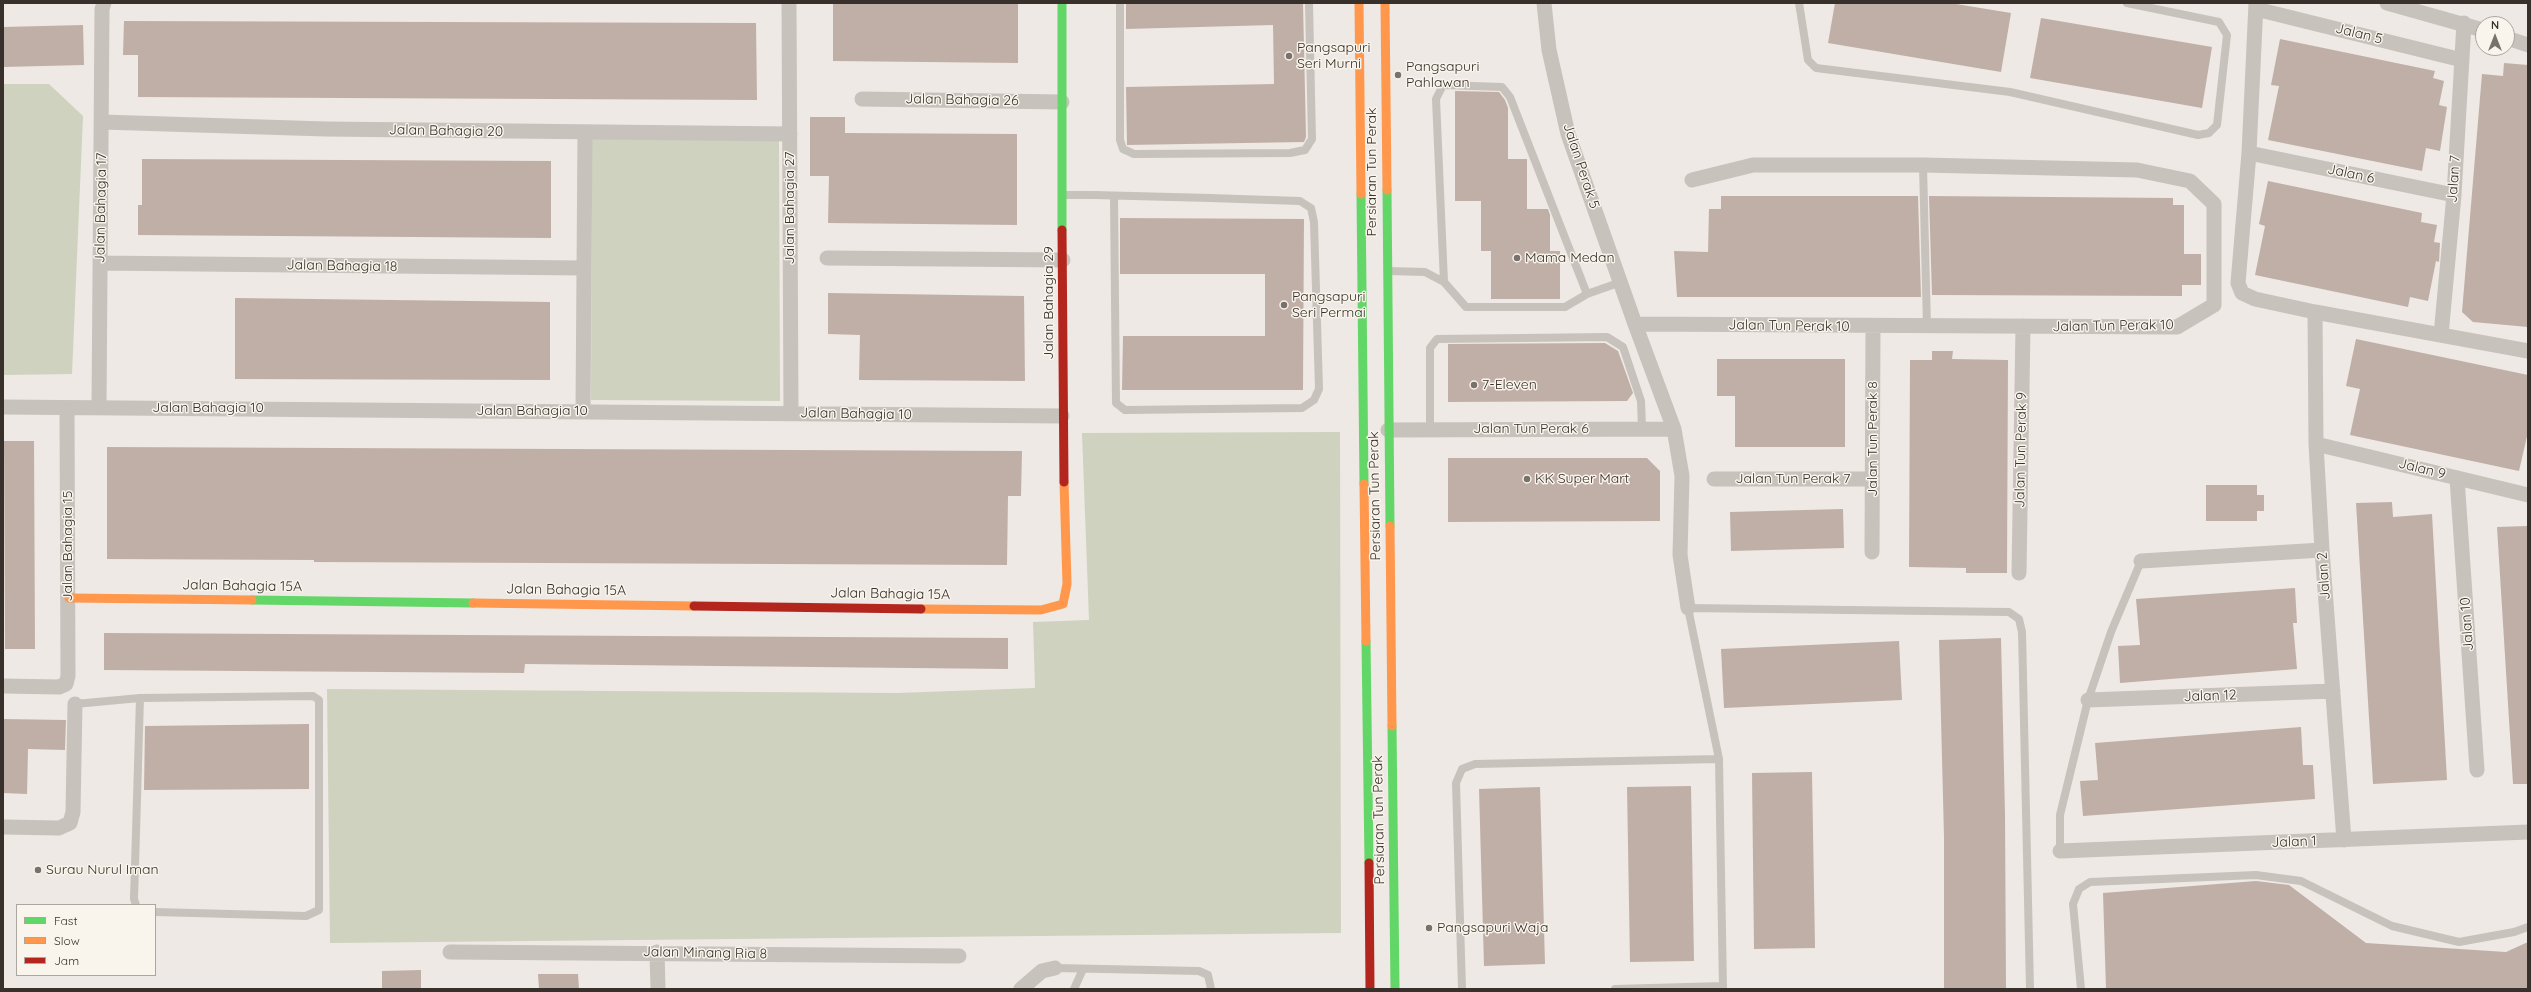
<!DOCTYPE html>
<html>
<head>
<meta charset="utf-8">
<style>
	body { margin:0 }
	#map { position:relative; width:2531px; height:992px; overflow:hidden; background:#eee9e4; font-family:Quicksand,sans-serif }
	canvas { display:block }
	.frame { position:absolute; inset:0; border:4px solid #38302b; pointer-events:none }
	.legend { position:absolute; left:16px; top:904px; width:140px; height:72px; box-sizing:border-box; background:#f9f4ec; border:1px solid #aca69f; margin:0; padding:5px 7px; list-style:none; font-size:12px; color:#38302b }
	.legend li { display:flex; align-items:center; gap:8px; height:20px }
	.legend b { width:20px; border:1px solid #aca69f }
	.north { position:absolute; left:2475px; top:16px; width:40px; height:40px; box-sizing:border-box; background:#f9f4ec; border:1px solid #aca69f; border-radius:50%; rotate:0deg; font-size:11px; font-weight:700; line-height:16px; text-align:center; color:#38302b }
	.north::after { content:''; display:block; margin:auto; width:14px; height:18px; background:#78716c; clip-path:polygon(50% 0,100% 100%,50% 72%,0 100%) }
</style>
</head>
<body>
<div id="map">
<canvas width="2531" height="992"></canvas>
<div class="frame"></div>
<ul class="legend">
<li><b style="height:5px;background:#63d668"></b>Fast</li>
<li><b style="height:5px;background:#ff974d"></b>Slow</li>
<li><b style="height:5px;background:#b3261e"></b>Jam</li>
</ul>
<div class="north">N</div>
</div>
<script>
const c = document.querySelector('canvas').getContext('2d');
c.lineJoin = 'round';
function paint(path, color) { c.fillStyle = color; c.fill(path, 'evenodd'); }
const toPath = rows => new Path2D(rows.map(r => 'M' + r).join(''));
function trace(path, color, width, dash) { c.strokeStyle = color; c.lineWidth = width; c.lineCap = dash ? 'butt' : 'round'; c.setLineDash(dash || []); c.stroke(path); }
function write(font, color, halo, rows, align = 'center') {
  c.font = font + ' Quicksand,sans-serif'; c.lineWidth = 3; c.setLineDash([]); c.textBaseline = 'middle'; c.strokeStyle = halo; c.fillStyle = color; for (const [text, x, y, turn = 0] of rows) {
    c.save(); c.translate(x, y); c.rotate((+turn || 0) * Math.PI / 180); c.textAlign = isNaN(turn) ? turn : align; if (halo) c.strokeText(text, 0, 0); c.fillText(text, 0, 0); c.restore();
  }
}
const green = toPath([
	[3,84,49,84,83,116,72,374,3,375],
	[592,134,779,137,780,401,591,400],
	[1340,432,1341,933,330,943,327,689,897,693,1035,688,1033,622,1089,620,1082,433]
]);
const building = toPath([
	[833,3,1018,3,1018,63,833,61],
	[1126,3,1303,3,1306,137,1304,142,1127,145,1126,87,1274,84,1273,25,1126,29],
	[1835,3,1950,3,2011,13,2001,72,1828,43],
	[2041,18,2212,47,2202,108,2030,78],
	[124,21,756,23,757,100,138,97,138,55,123,55],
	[83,25,84,65,3,67,3,27],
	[2280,39,2435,71,2433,78,2444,81,2439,105,2447,107,2440,151,2426,148,2422,171,2268,140,2279,86,2271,85],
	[2504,63,2528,65,2528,327,2473,322,2462,312,2482,74,2503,76],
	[1455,91,1499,92,1505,100,1508,108,1508,159,1527,159,1527,209,1548,209,1550,215,1550,251,1560,251,1560,299,1491,299,1491,251,1481,251,1481,201,1455,201],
	[810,117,845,117,845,133,1017,134,1017,225,828,223,829,176,810,176],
	[142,159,551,161,551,238,138,235,138,205,142,205],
	[2268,181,2422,213,2421,222,2437,225,2434,242,2440,243,2439,262,2436,261,2428,301,2410,297,2408,307,2255,275,2265,226,2259,224],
	[1721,196,1918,196,1921,297,1677,297,1674,251,1708,252,1709,209,1721,209],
	[1929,196,2173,198,2173,205,2184,205,2184,254,2201,254,2201,285,2182,285,2182,296,1932,295],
	[1120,218,1304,219,1303,390,1122,390,1123,336,1265,336,1265,274,1120,274],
	[828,293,1024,296,1025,381,859,380,860,335,828,334],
	[235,298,550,302,550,380,235,379],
	[2356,339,2528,375,2528,432,2519,471,2350,435,2360,389,2346,386],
	[1605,343,1618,351,1633,393,1627,401,1448,402,1448,344],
	[1932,351,1953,351,1952,359,2008,360,2007,573,1966,573,1966,568,1909,567,1910,360,1932,360],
	[1717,359,1845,359,1845,447,1735,447,1735,396,1717,396],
	[4,441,34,441,35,649,5,649],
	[107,447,1022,451,1021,496,1008,496,1007,565,314,562,314,560,107,559],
	[1448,458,1647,458,1660,471,1660,521,1448,522],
	[2206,485,2257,485,2257,495,2264,495,2264,511,2257,511,2257,521,2206,521],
	[2392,502,2393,517,2432,514,2447,780,2373,784,2356,503],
	[1843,509,1844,548,1731,551,1730,512],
	[2528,526,2528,784,2513,784,2497,527],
	[2295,588,2297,623,2293,623,2297,669,2120,683,2118,646,2140,645,2136,599],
	[104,633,1008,638,1008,669,525,664,524,673,104,670],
	[2001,638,2005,814,2006,989,1944,989,1944,837,1939,640],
	[1899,641,1902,700,1724,708,1721,649],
	[3,719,66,720,65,750,28,749,27,794,3,793],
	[309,724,309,789,144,790,145,726],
	[2301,727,2303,765,2313,765,2315,799,2083,816,2080,781,2098,780,2095,743],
	[1812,772,1815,948,1754,949,1752,773],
	[1691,786,1694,961,1630,962,1627,787],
	[1540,787,1545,964,1484,966,1479,789],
	[2256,881,2289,885,2366,943,2506,952,2528,942,2528,989,2106,989,2103,893],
	[421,970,421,989,382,989,382,971],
	[538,974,578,974,579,989,539,989]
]);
const lane = toPath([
	[1120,3,1120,140,1123,149,1134,154,1290,153,1305,150,1312,139,1309,3],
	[1799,3,1808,60,1816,68,2010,92,2198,135,2209,133,2217,125,2227,35,2219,22,2127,3],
	[1923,165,1927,327],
	[1063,195,1094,195,1210,198,1300,201,1311,208,1314,222,1319,389,1314,400,1302,408,1125,410,1116,403,1114,196],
	[1388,271,1425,272,1444,282,1466,307,1565,307,1587,294,1621,282],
	[1444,282,1436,99,1443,85,1502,87,1510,97,1587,294],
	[1430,430,1430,348,1437,339,1607,337,1623,347,1641,401,1642,429],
	[75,704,140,698,313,696,319,700,319,910,306,916,155,912],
	[2060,851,2060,815,2088,700,2111,632,2141,561],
	[136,905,134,899,140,698],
	[1055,968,1199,971,1208,975,1211,989],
	[1074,989,1083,969],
	[1462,989,1456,783,1462,769,1475,764,1719,759],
	[1615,989,1723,986],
	[1723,989,1719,759,1688,608,2009,612,2019,619,2022,632,2030,989],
	[2081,989,2073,904,2079,889,2090,882,2256,875,2301,881,2392,926,2459,942,2514,932,2528,927]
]);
const street = toPath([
	[789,3,791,413],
	[1544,3,1549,50,1568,134,1635,324,1674,429,1682,476,1680,555,1688,608],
	[2256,3,2249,153,2238,283,2242,293,2255,299,2315,312,2528,351],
	[2387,3,2483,30],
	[2256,9,2462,60],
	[2507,38,2528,45],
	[862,99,1062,102],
	[102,122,326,129,790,134],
	[2249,153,2454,195],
	[827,258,1063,260],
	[100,263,583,268],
	[2315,312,2316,444,2322,550,2344,840],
	[1635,324,2177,327,2214,305,2214,204,2190,181,2137,170,1923,165,1753,165,1692,180],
	[2441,335,2454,195,2464,23],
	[3,407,1062,416],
	[99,407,102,9,104,3],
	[583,412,585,132],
	[1388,430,1674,429],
	[2316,444,2528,495],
	[2457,478,2477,770],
	[1714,479,1872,479],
	[1872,552,1873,327],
	[2141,561,2322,550],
	[2019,573,2023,326],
	[3,686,59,687,66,684,68,676,67,408],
	[2088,700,2333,691],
	[3,827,59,828,70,823,73,812,75,704],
	[2060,851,2528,832],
	[450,952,959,956],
	[657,952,658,989],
	[1021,989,1042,971,1055,968]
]);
const fast = toPath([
	[1062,3,1062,230],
	[1387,190,1390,526],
	[1361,194,1364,484],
	[252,600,473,603],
	[1366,641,1369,863],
	[1392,726,1395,989]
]);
const slow = toPath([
	[1359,3,1361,194],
	[1385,3,1387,190],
	[1364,484,1366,641],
	[1390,526,1392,726],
	[69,598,252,600],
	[473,603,694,606],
	[921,609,1041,610,1063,604,1067,584,1064,482]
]);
const jam = toPath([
	[1062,230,1064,482],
	[694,606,921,609],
	[1369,863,1370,989]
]);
const markers = [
	[1289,56,4,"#78716c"],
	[1398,75,4,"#78716c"],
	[1517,258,4,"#78716c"],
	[1284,305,4,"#78716c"],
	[1474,385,4,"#78716c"],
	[1527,479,4,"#78716c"],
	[38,870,4,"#78716c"],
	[1429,928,4,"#78716c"]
];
const streetNames = [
	["Jalan 5",2359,34,14],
	["Jalan Bahagia 26",962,100,1],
	["Jalan Bahagia 20",446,131,1],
	["Jalan Perak 5",1581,166,72],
	["Persiaran Tun Perak",1372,172,-90],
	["Jalan 6",2351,174,12],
	["Jalan 7",2454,179,-86],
	["Jalan Bahagia 17",101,208,-89],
	["Jalan Bahagia 27",790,208,-90],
	["Jalan Bahagia 18",342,266,1],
	["Jalan Bahagia 29",1049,303,-90],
	["Jalan Tun Perak 10",1789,326,1],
	["Jalan Tun Perak 10",2113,326,-1],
	["Jalan Bahagia 10",208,408],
	["Jalan Bahagia 10",532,411],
	["Jalan Bahagia 10",856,414,1],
	["Jalan Tun Perak 6",1531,429],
	["Jalan Tun Perak 8",1873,439,-90],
	["Jalan Tun Perak 9",2021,450,-89],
	["Jalan 9",2422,469,14],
	["Jalan Tun Perak 7",1793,479],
	["Persiaran Tun Perak",1375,496,-91],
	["Jalan Bahagia 15",68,546,-90],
	["Jalan 2",2324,576,-94],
	["Jalan Bahagia 15A",242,586,1],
	["Jalan Bahagia 15A",566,590,1],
	["Jalan Bahagia 15A",890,594,1],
	["Jalan 10",2467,624,-94],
	["Jalan 12",2210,696,-2],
	["Persiaran Tun Perak",1379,820,-91],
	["Jalan 1",2294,842,-2],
	["Jalan Minang Ria 8",705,953,1]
];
const poiNames = [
	["Pangsapuri",1297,48],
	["Seri Murni",1297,64],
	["Pangsapuri",1406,67],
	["Pahlawan",1406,83],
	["Mama Medan",1525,258],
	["Pangsapuri",1292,297],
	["Seri Permai",1292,313],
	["7-Eleven",1482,385],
	["KK Super Mart",1535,479],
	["Surau Nurul Iman",46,870],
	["Pangsapuri Waja",1437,928]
];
paint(green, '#ced2bf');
paint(building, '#c0afa7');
trace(lane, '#c7c2bc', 8);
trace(street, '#c7c2bc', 15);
trace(fast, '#63d668', 9);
trace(slow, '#ff974d', 9);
trace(jam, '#b3261e', 9);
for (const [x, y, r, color] of markers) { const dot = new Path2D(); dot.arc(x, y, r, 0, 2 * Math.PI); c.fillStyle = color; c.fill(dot); trace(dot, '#f9f4ec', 1.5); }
write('14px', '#38302b', '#f9f4ec', streetNames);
write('14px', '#38302b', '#f9f4ec', poiNames, 'left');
</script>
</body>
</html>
